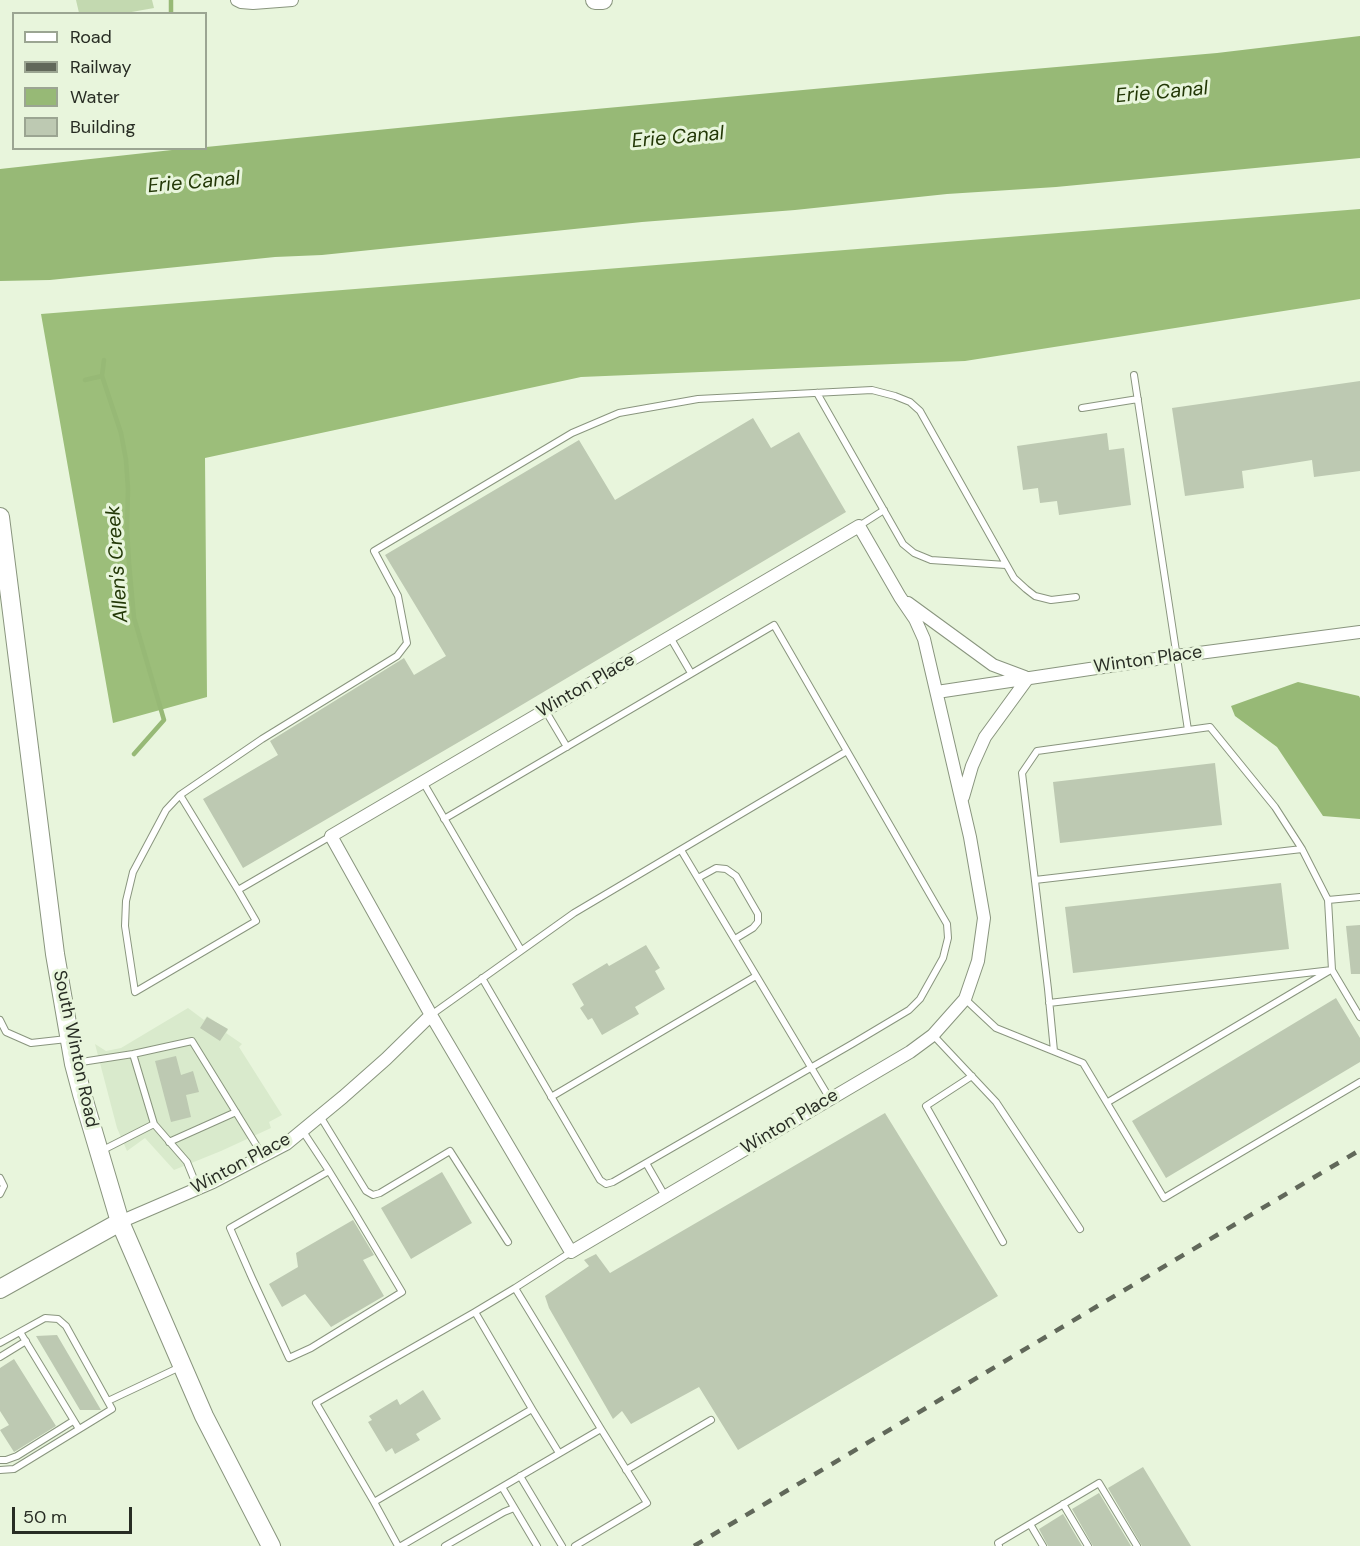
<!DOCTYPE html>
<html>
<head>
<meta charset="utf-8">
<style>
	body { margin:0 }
	#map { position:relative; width:1360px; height:1546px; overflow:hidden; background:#e8f5dc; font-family:"DM Sans",sans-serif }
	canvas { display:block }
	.legend { position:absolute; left:12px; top:12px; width:195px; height:138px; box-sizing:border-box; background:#e8f5dc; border:2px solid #9ba592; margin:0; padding:8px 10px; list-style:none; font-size:18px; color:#282d24 }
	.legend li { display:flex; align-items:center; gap:12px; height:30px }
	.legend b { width:30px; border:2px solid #9ba592 }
	.scale { position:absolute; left:12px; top:1507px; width:120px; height:27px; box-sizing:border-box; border:3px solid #282d24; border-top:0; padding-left:8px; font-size:18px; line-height:21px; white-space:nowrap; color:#282d24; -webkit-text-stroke:4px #e8f5dc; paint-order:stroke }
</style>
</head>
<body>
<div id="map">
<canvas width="1360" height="1546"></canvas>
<ul class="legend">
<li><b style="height:8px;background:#fff"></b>Road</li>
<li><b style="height:8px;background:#61685a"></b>Railway</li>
<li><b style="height:16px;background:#97b976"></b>Water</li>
<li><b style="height:16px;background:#bdc9b2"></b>Building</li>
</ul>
<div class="scale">50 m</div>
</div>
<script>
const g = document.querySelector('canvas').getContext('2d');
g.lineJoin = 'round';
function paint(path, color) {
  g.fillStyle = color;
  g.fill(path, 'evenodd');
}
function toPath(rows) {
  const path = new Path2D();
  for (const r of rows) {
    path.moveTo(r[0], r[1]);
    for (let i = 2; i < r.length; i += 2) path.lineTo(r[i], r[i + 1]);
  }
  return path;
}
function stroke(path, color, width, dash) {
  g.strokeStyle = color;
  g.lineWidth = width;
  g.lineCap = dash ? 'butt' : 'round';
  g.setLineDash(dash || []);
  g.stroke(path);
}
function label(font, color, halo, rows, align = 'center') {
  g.font = font + ' "DM Sans",sans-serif';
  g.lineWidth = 6;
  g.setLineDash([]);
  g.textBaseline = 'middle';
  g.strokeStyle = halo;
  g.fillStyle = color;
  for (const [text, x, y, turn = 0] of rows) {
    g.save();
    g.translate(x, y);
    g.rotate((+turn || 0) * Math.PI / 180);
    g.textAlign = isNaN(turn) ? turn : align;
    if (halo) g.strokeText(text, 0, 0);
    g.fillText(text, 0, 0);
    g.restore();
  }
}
paint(toPath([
	[188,1008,204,1020,207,1016,228,1030,226,1033,242,1044,239,1047,282,1115,269,1122,271,1128,221,1151,174,1170,145,1138,127,1151,117,1128,95,1044,106,1051,121,1048]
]), '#d9eacc');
paint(toPath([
	[76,0,152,0,154,8,126,13,79,13]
]), '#c3d9b0');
paint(toPath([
	[1360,209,1360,299,965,361,581,377,205,458,207,697,113,723,41,314]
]), '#9cbe7a');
paint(toPath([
	[1360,36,1360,158,1056,187,947,194,795,210,642,222,322,255,275,257,50,280,0,281,0,169,172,150,206,148,206,147,509,117,988,73,1217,53],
	[1298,682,1359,696,1360,698,1360,819,1323,816,1277,747,1235,716,1231,706]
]), '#97b976');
stroke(toPath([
	[171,14,171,0],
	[104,360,102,376,121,433,126,460,128,489,127,529,129,563,134,618,164,720,134,754],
	[85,380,102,376]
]), '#97b976', 4.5);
paint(toPath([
	[1360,381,1360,471,1314,477,1312,460,1242,471,1244,488,1185,496,1172,408],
	[753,418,771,448,799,432,846,512,488,725,243,868,203,799,278,755,270,741,404,658,414,675,446,656,385,555,579,440,615,500],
	[1107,433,1109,450,1124,448,1131,505,1059,515,1057,501,1040,503,1038,488,1023,490,1017,446],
	[1215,763,1222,825,1060,843,1053,782],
	[1281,883,1289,949,1073,973,1065,907],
	[1360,925,1360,974,1351,974,1346,926],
	[646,945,660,968,655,971,665,989,635,1007,639,1014,602,1035,592,1018,588,1020,580,1008,584,1005,572,984,607,963,609,966],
	[1336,998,1360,1038,1360,1062,1166,1178,1132,1121],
	[207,1017,228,1029,220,1041,200,1028],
	[176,1056,181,1075,193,1071,199,1092,186,1095,191,1117,171,1122,155,1061],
	[885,1113,998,1296,738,1450,699,1387,631,1424,622,1411,613,1419,549,1308,545,1296,589,1266,584,1260,596,1254,610,1273],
	[442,1172,472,1223,411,1259,381,1208],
	[353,1220,374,1255,363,1260,384,1296,331,1327,305,1294,282,1307,269,1284,298,1267,296,1253],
	[57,1335,101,1410,80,1410,36,1336],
	[14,1359,56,1426,14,1452,0,1430,9,1425,0,1411,0,1368],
	[423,1390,441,1419,416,1434,420,1440,395,1454,392,1448,386,1452,368,1422,372,1420,369,1416,397,1399,400,1405],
	[1143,1467,1191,1546,1142,1546,1108,1488],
	[1099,1493,1131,1546,1093,1546,1072,1509],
	[1063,1514,1082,1546,1048,1546,1039,1529]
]), '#bdc9b2');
const lane = toPath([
	[1134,375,1188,730],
	[817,393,903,544,914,553,931,560,1006,565],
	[1082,408,1138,399],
	[859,526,884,510],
	[670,637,691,673],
	[545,710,567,747],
	[423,782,521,950],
	[180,795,238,890,256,921,135,992,125,926,126,901,133,872,166,810,180,795,262,739,397,656,407,643,398,596,374,551,572,433,619,413,698,399,872,390,895,396,910,402,920,411,1014,578,1026,589,1035,596,1051,600,1076,597],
	[444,819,774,625,947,924,948,938,943,958,920,999,909,1010,852,1044,613,1182,606,1184,600,1180,482,978],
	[681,850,830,1099],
	[698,878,716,868,726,869,736,876,758,914,758,922,753,928,735,939],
	[1035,880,1302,849],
	[238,890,331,836],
	[1328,900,1360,897],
	[965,999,996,1028,1083,1063,1164,1198,1360,1082],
	[1049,1003,1332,970],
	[431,1015,574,913,847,751],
	[0,1020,6,1032,31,1043,67,1039],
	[933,1035,996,1102,1080,1229],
	[1054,1051,1048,989,1022,773,1037,751,1210,727,1275,807,1302,849,1328,900,1332,970,1360,1017],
	[133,1054,154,1124,187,1162,198,1189],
	[75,1063,133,1054,192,1041,263,1156],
	[972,1076,926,1106,1003,1242],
	[551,1097,756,976],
	[1108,1102,1329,971],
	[320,1116,366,1191,373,1195,380,1193,450,1151,508,1242],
	[302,1130,329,1171,353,1210,402,1292,311,1348,289,1358,252,1278,230,1228,329,1171],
	[169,1142,236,1112],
	[101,1151,154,1124],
	[646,1163,665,1196],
	[0,1178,4,1186,0,1194],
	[20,1332,79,1429],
	[0,1343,45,1318,58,1319,66,1326,112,1409,14,1469,0,1470],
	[0,1357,26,1341],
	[108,1401,180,1367],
	[532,1409,559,1453],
	[0,1460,6,1460,17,1456,73,1421],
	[626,1470,711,1420],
	[520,1476,562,1546],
	[502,1487,537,1546],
	[374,1502,316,1403,475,1312],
	[1063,1504,1088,1546],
	[1030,1524,1043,1546],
	[398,1546,374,1502,532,1409,475,1312,515,1288],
	[401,1546,601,1429,515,1288,571,1252],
	[445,1546,504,1512,514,1508],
	[575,1546,647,1503,601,1429],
	[999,1546,998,1543,1099,1483,1137,1546]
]);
const street = toPath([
	[237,0,241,2,253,3,292,0],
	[859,526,900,597,915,619,924,639,970,837,984,918,978,961,965,999,933,1035,910,1052,571,1252,431,1015,331,836,859,526],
	[908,603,993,665,1025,677],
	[937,692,1176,656,1360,632],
	[963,797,972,766,985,737,1028,678],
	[120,1222,213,1182,286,1144,343,1097,386,1059,431,1015]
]);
const secondary = toPath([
	[595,0,603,0],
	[0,517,55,954,74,1064,82,1094,120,1222,204,1416,271,1546],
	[0,1289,120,1222]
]);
stroke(lane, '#89957e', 8);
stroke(street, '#89957e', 14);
stroke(secondary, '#89957e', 20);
stroke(lane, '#fff', 6);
stroke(street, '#fff', 12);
stroke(secondary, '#fff', 18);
stroke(toPath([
	[694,1546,1360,1150]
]), '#61685a', 4.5, [10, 10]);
label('18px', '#282d24', '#e8f5dc', [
	["Winton Place",1148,660,-8],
	["Winton Place",586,686,-30],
	["South Winton Road",75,1049,78],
	["Winton Place",790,1122,-31],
	["Winton Place",241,1164,-28]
]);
label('italic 20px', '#233807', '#e8f5dc', [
	["Erie Canal",1162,93,-5],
	["Erie Canal",678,138,-5],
	["Erie Canal",194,183,-5],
	["Allen's Creek",118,564,-94]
]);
</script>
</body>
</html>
